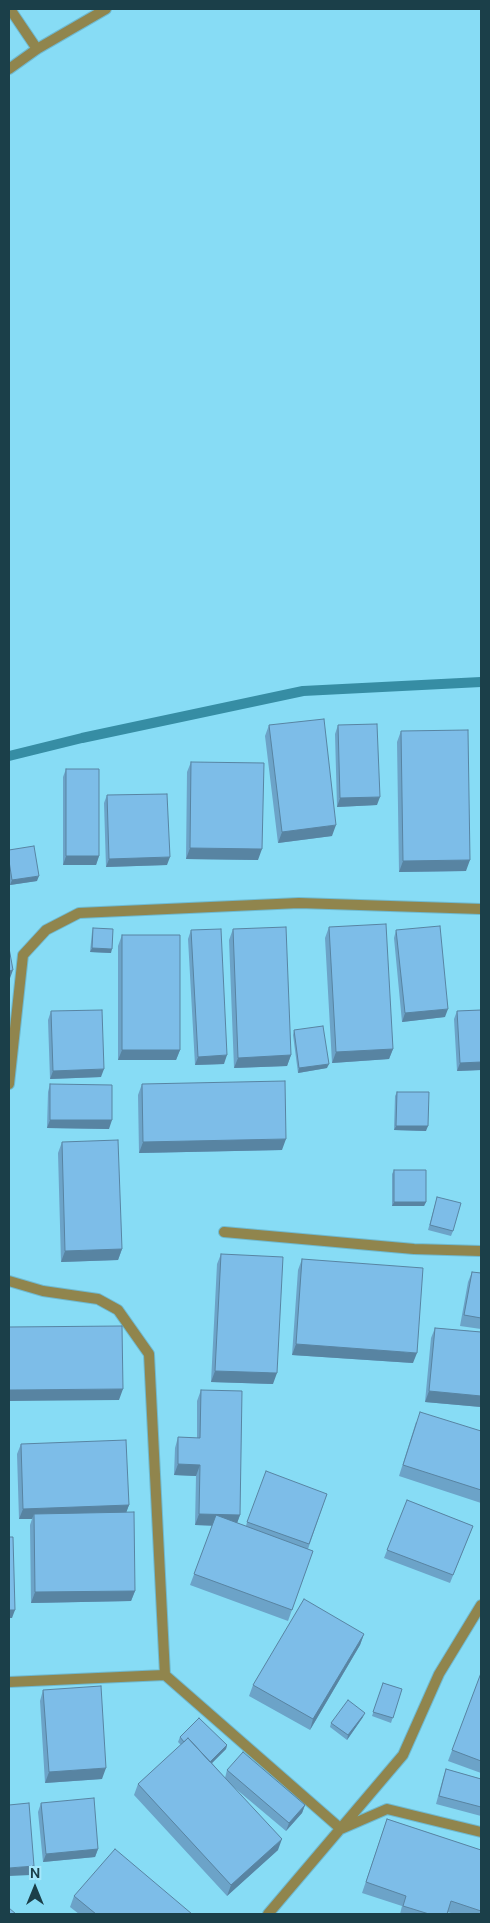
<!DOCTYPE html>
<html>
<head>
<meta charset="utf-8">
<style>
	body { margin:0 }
	#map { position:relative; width:490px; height:1923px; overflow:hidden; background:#87dcf5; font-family:"DM Sans",sans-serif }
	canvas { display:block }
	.frame { position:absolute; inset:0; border:10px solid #1b3f49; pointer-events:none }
	.north { position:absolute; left:10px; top:1863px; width:50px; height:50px; -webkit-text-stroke:4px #a5e7fb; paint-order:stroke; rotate:0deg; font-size:14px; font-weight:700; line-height:20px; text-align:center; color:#1b3f49 }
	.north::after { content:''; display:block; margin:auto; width:18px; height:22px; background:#1b3f49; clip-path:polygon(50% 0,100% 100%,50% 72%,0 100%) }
</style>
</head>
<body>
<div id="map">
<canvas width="490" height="1923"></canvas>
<div class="frame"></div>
<div class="north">N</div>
</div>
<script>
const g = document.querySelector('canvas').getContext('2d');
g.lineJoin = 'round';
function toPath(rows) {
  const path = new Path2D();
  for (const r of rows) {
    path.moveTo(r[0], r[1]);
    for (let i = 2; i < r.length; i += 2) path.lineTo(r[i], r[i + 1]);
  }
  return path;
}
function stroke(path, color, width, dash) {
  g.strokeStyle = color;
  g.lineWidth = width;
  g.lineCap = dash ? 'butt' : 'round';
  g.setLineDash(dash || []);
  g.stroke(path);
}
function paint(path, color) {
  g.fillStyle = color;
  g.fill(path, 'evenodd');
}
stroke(toPath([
	[9,756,82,738,303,691,481,682]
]), '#368da4', 10);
const minor = toPath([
	[10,9,37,49],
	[9,69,37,49,106,9],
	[9,1084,23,955,46,930,79,913,299,903,481,909],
	[224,1232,414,1249,481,1251],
	[9,1281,43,1291,98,1299,118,1310,149,1354,165,1675],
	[9,1682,165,1675,341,1829,387,1809,481,1832],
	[268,1914,403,1755,439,1674,481,1605]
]);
stroke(minor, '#6fb9cf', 12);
stroke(minor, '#90854d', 10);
paint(toPath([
	[269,725,332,836,278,843,265,736],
	[338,725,377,805,337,807,335,734],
	[401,731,466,871,399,872,397,742],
	[191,762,258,860,186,859,187,772],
	[66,769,99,856,96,865,63,865,63,777],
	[107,795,167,865,106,867,104,803],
	[9,850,37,881,10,885,9,875],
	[329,927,393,1049,389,1059,332,1063,325,938],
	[93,928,111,953,90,952,92,932],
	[233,929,291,1055,287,1066,234,1068,229,940],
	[191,930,224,1064,195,1065,188,939],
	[396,930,445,1017,402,1022,394,938],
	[122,935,180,1050,176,1060,118,1060,118,946],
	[481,1010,481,1070,457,1071,454,1019,457,1011],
	[51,1011,101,1077,50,1079,48,1020],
	[294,1030,327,1068,298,1073,293,1035],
	[50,1084,109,1129,47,1128,48,1092],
	[142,1084,282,1150,139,1153,138,1095],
	[397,1092,426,1131,394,1130,395,1096],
	[62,1142,122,1249,118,1260,61,1262,58,1153],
	[394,1170,426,1202,424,1206,392,1206,392,1174],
	[437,1197,453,1231,451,1236,428,1230],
	[221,1254,273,1384,211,1382,217,1264],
	[302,1259,413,1363,292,1355,298,1270],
	[472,1272,481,1273,481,1329,460,1326,468,1282],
	[435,1328,481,1332,481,1407,425,1402,431,1338],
	[201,1390,240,1515,237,1523,246,1526,247,1522,327,1494,308,1549,313,1551,288,1621,190,1585,212,1526,195,1525,196,1476,174,1475,175,1448,178,1437,197,1438,197,1401],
	[416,1422,481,1431,481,1503,399,1476],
	[21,1444,129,1505,126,1512,135,1591,131,1601,31,1603,30,1525,32,1519,19,1519,17,1454],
	[407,1500,473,1526,450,1583,384,1558],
	[364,1634,360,1645,310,1730,249,1696,253,1685],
	[481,1673,481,1773,448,1761],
	[383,1683,402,1689,391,1723,372,1716],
	[43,1690,102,1779,45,1783,40,1701],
	[363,1717,347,1740,330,1727,331,1723],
	[180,1737,227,1745,226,1749,212,1763,225,1778,227,1770,305,1805,302,1813,286,1831,230,1784,278,1850,227,1896,134,1795,138,1784,181,1745,178,1742],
	[446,1769,481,1779,481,1816,436,1804,443,1778],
	[41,1803,98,1849,95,1857,43,1862,38,1812],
	[387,1819,481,1850,481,1914,455,1914,447,1912,447,1914,400,1914,402,1906,362,1893],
	[74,1896,192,1914,79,1914,70,1907]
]), '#6ca3c8');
paint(toPath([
	[380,797,377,805,337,807,340,798],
	[336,825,332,836,278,843,282,832],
	[190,848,262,849,258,860,186,859],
	[66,856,99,856,96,865,63,865],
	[170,857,167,865,106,867,109,859],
	[470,860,466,871,399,872,403,861],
	[39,876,37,881,10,885,12,880],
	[92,948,112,949,111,953,90,952],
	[13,970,9,981,9,971],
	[448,1009,445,1017,402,1022,405,1013],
	[393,1049,389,1059,332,1063,336,1052],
	[122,1050,180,1050,176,1060,118,1060],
	[227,1055,224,1064,195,1065,198,1057],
	[291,1055,287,1066,234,1068,238,1058],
	[481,1062,481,1070,457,1071,460,1063],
	[329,1064,327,1068,298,1073,299,1068],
	[104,1069,101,1077,50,1079,53,1071],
	[50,1120,112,1120,109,1129,47,1128],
	[396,1126,428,1126,426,1131,394,1130],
	[286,1139,282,1150,139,1153,143,1142],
	[394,1202,426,1202,424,1206,392,1206],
	[122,1249,118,1260,61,1262,65,1251],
	[296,1344,417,1353,413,1363,292,1355],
	[215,1371,277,1373,273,1384,211,1382],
	[123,1389,119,1400,9,1401,9,1390],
	[429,1391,481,1396,481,1407,425,1402],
	[178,1464,200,1465,196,1476,174,1475],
	[129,1505,125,1516,34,1514,32,1519,19,1519,23,1509],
	[199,1514,240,1515,236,1526,195,1525],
	[135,1591,131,1601,31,1603,35,1592],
	[9,1610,15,1610,12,1618,9,1618],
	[364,1634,360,1645,310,1730,313,1719],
	[365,1713,363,1717,347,1740,348,1735],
	[227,1745,226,1749,206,1769,208,1764],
	[106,1768,102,1779,45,1783,49,1772],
	[305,1805,302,1813,286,1831,289,1823],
	[282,1839,278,1850,227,1896,231,1885],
	[98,1849,95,1857,43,1862,46,1854],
	[34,1866,31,1875,9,1876,9,1868]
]), '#5884a2');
const building = toPath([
	[324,719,336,825,282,832,269,725,324,719],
	[377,724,380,797,340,798,338,725,377,724],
	[468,730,470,860,403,861,401,731,468,730],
	[191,762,264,763,262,849,190,848,191,762],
	[66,769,99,769,99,856,66,856,66,769],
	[167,794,170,857,109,859,107,795,167,794],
	[34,846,39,876,12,880,9,861,9,850,34,846],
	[386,924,393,1049,336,1052,329,927,386,924],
	[440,926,448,1009,405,1013,396,930,440,926],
	[286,927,291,1055,238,1058,233,929,286,927],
	[93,928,113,929,112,949,92,948,93,928],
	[221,929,227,1055,198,1057,191,930,221,929],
	[122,935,180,935,180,1050,122,1050,122,935],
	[9,948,13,970,9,971,9,948],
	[102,1010,104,1069,53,1071,51,1011,102,1010],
	[481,1010,481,1062,460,1063,457,1011,481,1010],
	[323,1026,329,1064,299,1068,294,1030,323,1026],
	[285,1081,286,1139,143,1142,142,1084,285,1081],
	[50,1084,112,1085,112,1120,50,1120,50,1084],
	[397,1092,429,1092,428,1126,396,1126,397,1092],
	[118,1140,122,1249,65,1251,62,1142,118,1140],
	[394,1170,426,1170,426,1202,394,1202,394,1170],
	[437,1197,461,1203,453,1231,430,1225,437,1197],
	[221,1254,283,1257,277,1373,215,1371,221,1254],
	[302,1259,423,1268,417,1353,296,1344,302,1259],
	[472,1272,481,1273,481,1318,464,1315,472,1272],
	[122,1326,123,1389,9,1390,9,1327,122,1326],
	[435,1328,481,1332,481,1396,429,1391,435,1328],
	[201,1390,242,1391,240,1515,199,1514,200,1465,178,1464,178,1437,200,1438,201,1390],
	[420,1412,481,1431,481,1490,403,1465,420,1412],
	[126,1440,129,1505,23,1509,21,1444,126,1440],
	[266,1471,327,1494,309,1544,247,1522,266,1471],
	[407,1500,473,1526,453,1575,387,1550,407,1500],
	[134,1512,135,1591,35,1592,34,1514,134,1512],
	[216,1515,313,1551,292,1610,194,1574,216,1515],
	[9,1537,13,1537,15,1610,9,1610,9,1537],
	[304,1599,364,1634,313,1719,253,1685,304,1599],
	[481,1673,481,1761,452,1750,481,1673],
	[383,1683,402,1689,393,1718,373,1712,383,1683],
	[101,1686,106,1768,49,1772,43,1690,101,1686],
	[348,1700,365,1713,348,1735,331,1723,348,1700],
	[199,1718,227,1745,210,1762,188,1738,184,1742,180,1737,199,1718],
	[188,1738,282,1839,231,1885,138,1784,188,1738],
	[243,1752,305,1805,289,1823,227,1770,243,1752],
	[446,1769,481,1779,481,1807,439,1796,446,1769],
	[94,1798,98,1849,46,1854,41,1803,94,1798],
	[29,1803,34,1866,9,1868,9,1805,29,1803],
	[387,1819,481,1850,481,1911,451,1901,447,1914,429,1914,403,1906,406,1896,366,1882,387,1819],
	[115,1849,192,1914,96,1914,74,1896,115,1849],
	[9,1908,16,1914,9,1914,9,1908]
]);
paint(building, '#7dbde8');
stroke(building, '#5884a2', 1);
</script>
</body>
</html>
